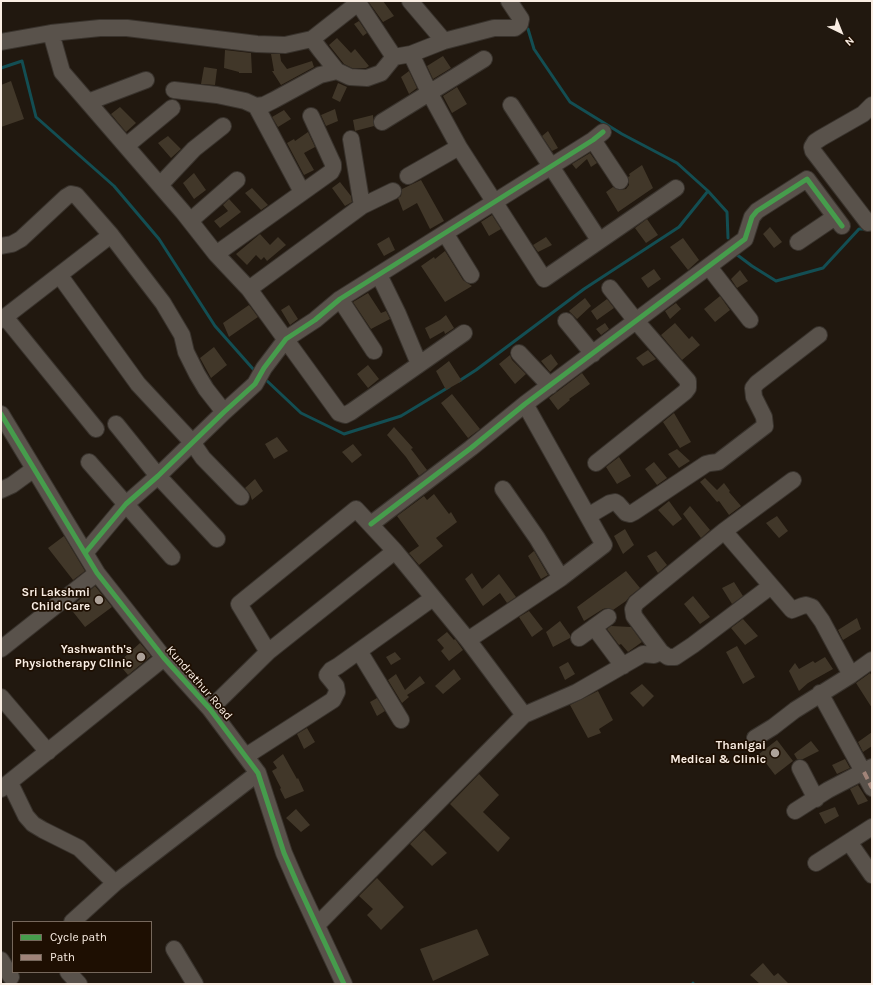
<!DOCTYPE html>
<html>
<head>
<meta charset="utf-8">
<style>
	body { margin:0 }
	#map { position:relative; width:873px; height:985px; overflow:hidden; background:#21180f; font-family:Karla,sans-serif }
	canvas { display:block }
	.frame { position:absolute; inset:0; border:2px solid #f9ede3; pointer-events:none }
	.legend { position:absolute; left:12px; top:921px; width:140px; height:52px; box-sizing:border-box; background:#1e0f02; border:1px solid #76685c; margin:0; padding:5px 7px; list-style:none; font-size:12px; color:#f9ede3 }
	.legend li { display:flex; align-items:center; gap:8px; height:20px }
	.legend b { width:20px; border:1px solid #76685c }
	.north { position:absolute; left:821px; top:12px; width:40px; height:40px; -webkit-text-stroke:3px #1e0f02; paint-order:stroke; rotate:137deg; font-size:11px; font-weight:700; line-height:16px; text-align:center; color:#f9ede3 }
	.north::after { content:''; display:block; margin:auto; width:14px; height:18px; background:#f9ede3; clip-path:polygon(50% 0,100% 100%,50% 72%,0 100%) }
</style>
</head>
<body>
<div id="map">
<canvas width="873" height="985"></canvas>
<div class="frame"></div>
<ul class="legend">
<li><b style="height:5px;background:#469c4c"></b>Cycle path</li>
<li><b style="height:5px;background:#a18479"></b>Path</li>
</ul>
<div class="north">N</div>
</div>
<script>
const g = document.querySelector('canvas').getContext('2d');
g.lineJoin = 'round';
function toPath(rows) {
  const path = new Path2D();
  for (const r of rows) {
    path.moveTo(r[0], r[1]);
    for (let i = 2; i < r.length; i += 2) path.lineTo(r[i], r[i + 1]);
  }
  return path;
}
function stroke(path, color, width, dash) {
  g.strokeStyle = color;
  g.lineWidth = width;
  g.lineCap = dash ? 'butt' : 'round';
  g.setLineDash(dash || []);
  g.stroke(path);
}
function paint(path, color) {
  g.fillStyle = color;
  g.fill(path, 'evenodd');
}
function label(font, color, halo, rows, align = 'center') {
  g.font = font + ' Karla,sans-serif';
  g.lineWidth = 3.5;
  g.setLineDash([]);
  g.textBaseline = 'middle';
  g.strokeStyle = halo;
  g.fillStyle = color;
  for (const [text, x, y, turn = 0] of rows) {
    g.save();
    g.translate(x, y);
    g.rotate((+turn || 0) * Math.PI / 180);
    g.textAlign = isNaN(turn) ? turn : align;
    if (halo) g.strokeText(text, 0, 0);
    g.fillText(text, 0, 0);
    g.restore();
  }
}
stroke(toPath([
	[528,29,534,49,570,102,622,134,677,163,708,191],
	[1,68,22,61,36,117,114,186,159,239,215,326,254,370],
	[736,254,752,266,776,281,823,268,859,229,866,229],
	[265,379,301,413,344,434,401,416,449,387],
	[459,381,476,370,584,289,679,227,708,191,727,212,728,238],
	[693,983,693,984]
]), '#134e53', 3);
paint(toPath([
	[368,1,383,1,394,16,383,22],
	[359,21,367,33,363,36,354,24],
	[337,38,351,53,355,49,369,66,366,68,352,68,344,64,329,45],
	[225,50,251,53,252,73,239,73,239,72,224,68],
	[271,54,280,54,281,61,287,69,312,61,314,67,281,85,272,71,274,71],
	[443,56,451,68,433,79,427,66],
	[204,67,217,69,215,85,201,84],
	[409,71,417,88,409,94,401,77],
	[11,81,24,119,1,127,1,85],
	[338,83,347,87,340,102,332,98],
	[457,87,467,104,452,113,443,96],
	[120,107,136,123,126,132,111,114],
	[335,109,338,121,326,126,321,115],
	[284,110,291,119,278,127,272,117],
	[373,115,374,126,355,131,353,120],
	[548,131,558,148,552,151,542,136],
	[308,132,315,147,304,153,314,170,304,175,287,143,294,139,295,141],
	[168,136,181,149,171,158,158,143],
	[590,153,597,163,591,167,587,159,576,169,572,164],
	[642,165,653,188,618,212,606,192,613,187,620,190,626,189,629,185,628,177,630,176,629,174],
	[194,173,206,190,194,199,183,183],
	[421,180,444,221,430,229,417,203,403,211,398,198,401,196,402,189],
	[340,182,351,196,352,202,345,206,332,188],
	[252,188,268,205,261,210,245,193],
	[229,199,241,212,220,228,214,221,228,211,223,205],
	[492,215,501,229,489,236,481,222],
	[647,219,658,235,646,243,635,228],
	[770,227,782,242,774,248,763,234],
	[260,234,270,245,278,237,286,245,267,261,264,257,261,260,256,255,247,265,236,254],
	[389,237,395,250,384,256,377,244],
	[546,237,552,245,538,252,533,245],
	[683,238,699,260,688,270,670,247],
	[445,251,463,280,472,286,445,302,421,266,434,257,435,259],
	[654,269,661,279,648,288,641,278],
	[740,270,748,281,737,288,731,279],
	[368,293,381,313,386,311,390,319,371,329,353,302],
	[720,296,730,310,715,322,704,309],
	[585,298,591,306,577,319,569,311],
	[607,299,614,308,597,320,591,311],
	[676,303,681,309,670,319,665,311],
	[249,305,258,317,229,337,223,323],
	[289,305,298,319,290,325,281,310],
	[446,315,454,328,445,334,444,331,430,339,425,328,440,320],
	[605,323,609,329,601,335,596,329],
	[675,323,689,339,692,336,700,345,682,360,661,335],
	[214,347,227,365,211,378,200,358],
	[648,350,656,359,643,366,636,358],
	[551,354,558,364,550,372,541,361],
	[510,355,512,360,526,374,515,384,499,364],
	[449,361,462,381,446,390,436,371],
	[368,365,379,379,368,388,357,374],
	[582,373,590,384,569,399,570,400,558,410,549,398],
	[452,394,480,429,468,438,441,403],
	[674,413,691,442,680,448,663,422],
	[394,427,413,448,411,449,427,470,419,476,406,457,387,435],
	[277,437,288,451,274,459,265,444],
	[353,444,362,455,352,463,342,452],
	[677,449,690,461,679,468,668,454],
	[619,457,631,476,617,484,606,467],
	[654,462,667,478,657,485,645,469],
	[705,478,717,490,724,483,730,491,729,492,741,506,729,515,719,501,717,502,700,482],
	[255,479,263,491,252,500,250,494,245,488],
	[434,494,449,514,451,512,457,522,436,538,443,546,419,565,409,553,419,546,397,516,424,496,427,500],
	[669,501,682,519,673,526,658,510],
	[690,506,710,530,701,538,683,514],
	[777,516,788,531,779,538,766,523],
	[625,529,634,545,623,554,614,536],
	[64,536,85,571,73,580,48,548],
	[534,551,548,575,541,579,528,556],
	[656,551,667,565,658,573,647,556],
	[626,571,640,588,630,596,626,601,613,610,607,608,603,609,584,621,577,607],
	[472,573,482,589,499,574,516,597,507,603,500,593,483,606,465,579],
	[734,582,743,596,732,604,722,588],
	[95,586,112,607,85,627,70,608],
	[693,596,710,617,700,624,684,604],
	[529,611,543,629,532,637,519,617],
	[857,618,861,629,843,640,838,630],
	[743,619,758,636,745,645,731,628],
	[560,621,570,635,570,638,553,647,546,632],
	[611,626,631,627,642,642,628,652,621,644,619,645,607,629],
	[447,632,454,640,455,639,463,650,449,661,441,651,444,648,437,640],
	[140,643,151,656,128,675,118,663],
	[737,646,755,677,743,684,726,652],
	[395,652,401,659,391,665,386,657],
	[825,657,833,669,808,683,799,691,789,671,795,663,799,669,813,661,815,663],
	[568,662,575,674,565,680,559,667],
	[454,669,461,679,443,694,435,686],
	[870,673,872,676,872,708,856,683],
	[396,674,405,690,420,676,425,683,407,695,409,697,402,703,388,680],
	[642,684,654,696,643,707,630,693],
	[598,691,613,720,599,729,601,733,588,738,570,705],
	[377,698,385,711,377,716,370,702],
	[307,728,315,742,304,749,297,734],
	[872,732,872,746,863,752,858,742],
	[777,740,793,761,775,775,759,754],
	[811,741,819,751,803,759,797,759,794,754],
	[283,754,297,779,298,778,304,791,285,799,280,789,281,788,272,771,277,768,273,762],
	[845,759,850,768,837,774,832,765],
	[479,774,499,795,483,812,510,838,498,852,450,804],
	[858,785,868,801,858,805,850,789],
	[835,807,839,816,825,824,819,813],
	[296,809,310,825,301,832,286,818],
	[424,830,447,853,432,866,410,844],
	[377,878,404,907,381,930,367,915,373,909,359,896],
	[477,929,489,955,433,981,420,949],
	[763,963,774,976,778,973,789,984,760,984,750,975]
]), '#413729');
const minor = toPath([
	[357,1,394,57],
	[410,1,444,41],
	[51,33,62,72,183,212,216,254,249,289,339,413,345,415,351,412,464,333],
	[312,39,321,51,337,71],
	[1,42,51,33,100,28,127,28,257,44,285,45,312,39,358,3],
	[411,54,429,92,459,147,544,279,676,188],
	[174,90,217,95,245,101,256,106,264,105,274,100,320,75,337,71,350,77,367,78,381,73,394,57,411,54,444,41,494,28,515,28,520,24,521,19,509,1],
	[88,102,146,80],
	[511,105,599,240],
	[256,106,302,192],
	[382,122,484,59],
	[351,139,362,206],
	[593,140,620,181],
	[126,146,172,108],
	[408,176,459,147],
	[160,185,194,149,223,126],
	[190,221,237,180],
	[868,223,813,151,812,147,815,142,821,138,863,114,872,105],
	[445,233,471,275],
	[798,242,835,217],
	[1,246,12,244,21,239,66,197,71,194,76,195,111,235,163,303,182,335,186,352,197,374,206,389,224,412],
	[216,254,331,172,333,168,333,164,311,116],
	[709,267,750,320],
	[379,275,398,314,419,364],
	[60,276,138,384,192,442,203,458,241,497],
	[249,289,362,206,393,191],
	[340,299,374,351],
	[5,317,96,429],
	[1,320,111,235],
	[566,321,593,354],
	[519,353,550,386],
	[1,414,97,573,164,658,210,709,258,773,284,853,297,883,344,984],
	[116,424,158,476,217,539],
	[89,462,172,557],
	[596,463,685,392,688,388,688,381,636,321,610,288],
	[503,489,537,538,561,578],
	[1,490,12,485,34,469],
	[588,516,610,503,615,502,618,504,626,513,630,514,634,512,706,464,710,463,718,462,765,426,764,417,754,397,753,388,757,383,819,335],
	[371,524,471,448,525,404,745,239,752,217,757,211,807,179,842,226],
	[724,531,792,610,802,606,806,605,812,607,822,621,851,675],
	[85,553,126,504,158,476,224,412,255,384,264,368,286,339,315,320,340,299,593,140,603,132],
	[594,627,623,666],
	[579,638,608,617],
	[468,640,561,578,604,545,525,404],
	[1,649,97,573],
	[359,651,401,720],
	[268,652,239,604,356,509,395,551,468,640,524,715],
	[661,652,634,616,633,609,636,603,724,531,793,480],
	[820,693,872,788],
	[1,697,48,752],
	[210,709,268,652,395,551],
	[755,738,773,727,795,710,851,675,872,660],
	[246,756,333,700,337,692,336,686,327,675,331,670,338,666,433,598],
	[800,768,816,799],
	[10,783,26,816,33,824,43,830,79,848,115,883],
	[1,789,164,658],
	[795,811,828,790,872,767],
	[849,842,872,875],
	[816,863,872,827],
	[72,922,115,883,258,773],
	[317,925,524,715,577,692,643,654,654,655,661,652,668,657,675,657,693,645,771,586],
	[174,949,195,984],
	[1,960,11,977],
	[68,972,79,984]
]);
stroke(minor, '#39332d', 18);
stroke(minor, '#59524b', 16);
stroke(toPath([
	[864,772,872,788]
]), '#a18479', 4, [8, 4]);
stroke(toPath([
	[1,414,97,573,164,658,210,709,258,773,284,853,297,883,344,984],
	[371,524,471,448,525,404,745,239,752,217,757,211,807,179,842,226],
	[85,553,126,504,158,476,224,412,255,384,264,368,286,339,315,320,340,299,593,140,603,132]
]), '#469c4c', 5);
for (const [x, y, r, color] of [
	[99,600,5,"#ada299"],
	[141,657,5,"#ada299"],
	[775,753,5,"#ada299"]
]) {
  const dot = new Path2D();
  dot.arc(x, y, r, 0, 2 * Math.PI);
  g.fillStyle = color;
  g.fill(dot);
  stroke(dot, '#1e0f02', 1.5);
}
label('bold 12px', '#f9ede3', '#1e0f02', [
	["Sri Lakshmi",90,593],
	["Child Care",90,607],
	["Yashwanth's",132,650],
	["Physiotherapy Clinic",132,664],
	["Thanigai",766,746],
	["Medical & Clinic",766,760]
], 'right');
label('12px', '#f9ede3', '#1e0f02', [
	["Kundrathur Road",199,683,49]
]);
</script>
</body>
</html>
